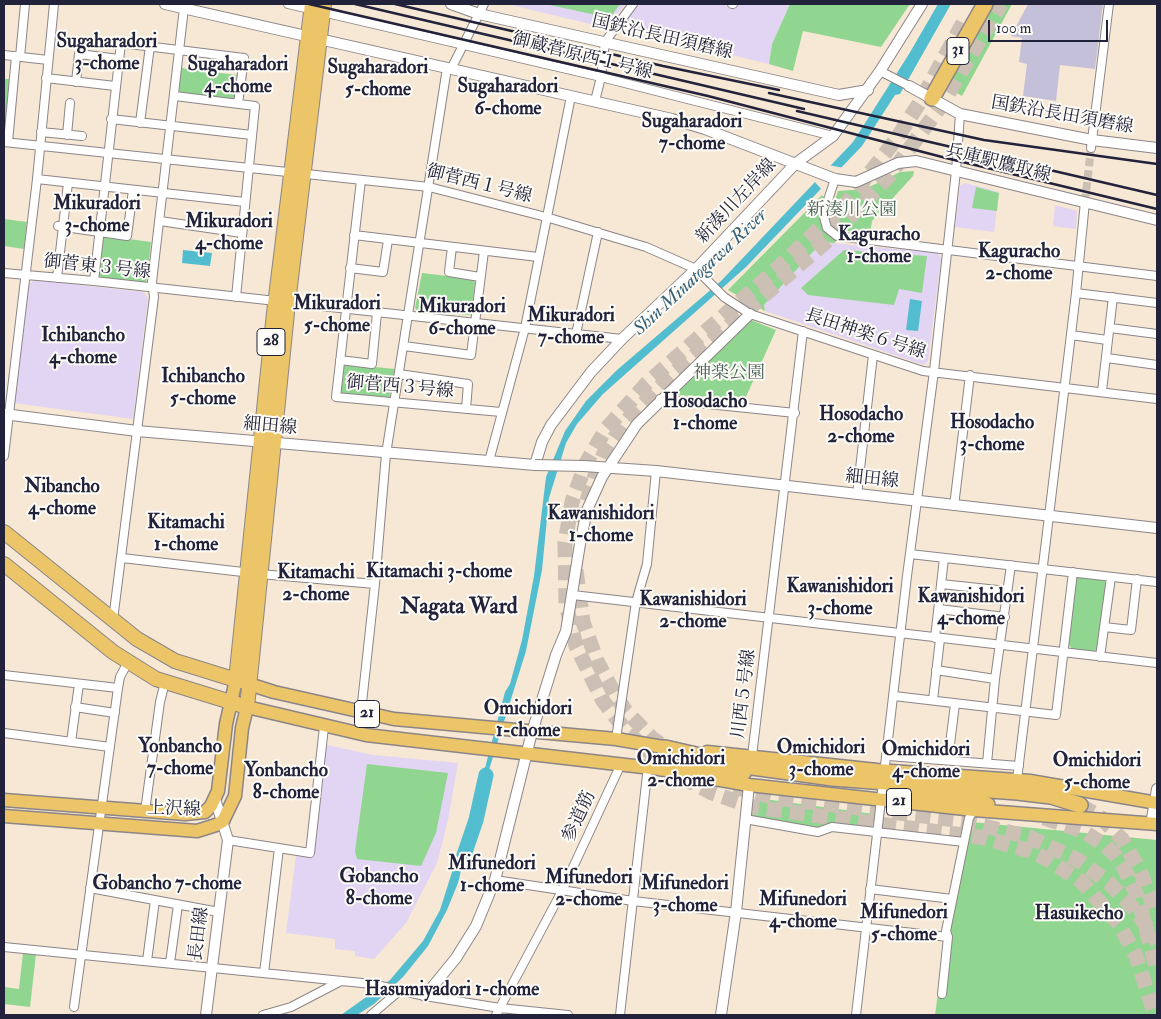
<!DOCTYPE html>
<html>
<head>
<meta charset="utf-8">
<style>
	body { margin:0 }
	#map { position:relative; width:1161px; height:1019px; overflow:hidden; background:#f6e8d4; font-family:"IM FELL Double Pica",serif }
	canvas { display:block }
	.frame { position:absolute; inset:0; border:5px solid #22223b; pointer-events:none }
	.scale { position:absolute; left:988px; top:20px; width:120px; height:22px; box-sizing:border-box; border:2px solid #22223b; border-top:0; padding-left:6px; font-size:15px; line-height:18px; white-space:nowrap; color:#22223b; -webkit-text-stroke:4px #fdfcf7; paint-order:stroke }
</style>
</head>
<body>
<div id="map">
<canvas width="1161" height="1019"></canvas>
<div class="frame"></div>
<div class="scale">100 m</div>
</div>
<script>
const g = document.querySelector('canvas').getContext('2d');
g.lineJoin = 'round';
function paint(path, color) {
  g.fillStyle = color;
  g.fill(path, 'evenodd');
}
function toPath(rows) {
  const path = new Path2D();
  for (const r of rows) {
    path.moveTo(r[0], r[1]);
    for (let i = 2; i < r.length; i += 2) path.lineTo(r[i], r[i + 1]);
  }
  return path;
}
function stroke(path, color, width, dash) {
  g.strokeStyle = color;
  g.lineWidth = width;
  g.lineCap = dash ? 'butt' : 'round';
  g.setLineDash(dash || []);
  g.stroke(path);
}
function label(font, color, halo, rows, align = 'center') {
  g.font = font + ' "IM FELL Double Pica","Noto Serif JP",serif';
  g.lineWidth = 4;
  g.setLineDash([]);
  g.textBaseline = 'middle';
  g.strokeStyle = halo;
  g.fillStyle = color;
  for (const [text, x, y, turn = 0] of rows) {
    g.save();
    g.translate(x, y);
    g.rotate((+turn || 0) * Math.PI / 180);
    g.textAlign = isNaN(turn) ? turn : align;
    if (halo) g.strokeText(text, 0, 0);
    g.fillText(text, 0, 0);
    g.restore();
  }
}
paint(toPath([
	[507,4,625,4,607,28],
	[639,4,723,4,735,9,738,4,790,4,772,44,769,64,621,28],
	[965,183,999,192,994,232,955,227,960,186],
	[1055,205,1077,211,1076,229,1053,226],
	[822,242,938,253,941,259,928,361,924,365,765,311,764,305],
	[34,280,143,292,148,298,133,419,14,403,28,285],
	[323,744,373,755,458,763,448,820,437,863,406,923,374,959,355,956,355,951,335,949,335,939,286,933,296,856,311,858]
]), '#e2d4f3');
paint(toPath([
	[1028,4,1103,4,1095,69,1060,65,1056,101,1023,96,1027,64,1019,62,1022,38,1011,36]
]), '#c5c0da');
paint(toPath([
	[545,4,620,4,610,18],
	[790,4,910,4,881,47,803,31,793,71,769,64,772,44],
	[988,4,1012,4,962,96,945,86],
	[181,68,237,75,235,96,232,100,181,94,179,91],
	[4,79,11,79,5,139,4,139],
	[914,171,913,176,872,221,870,234,841,230,835,226,831,212,838,191,865,189,900,172],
	[976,187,999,193,997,211,972,208],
	[822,195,824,197,820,207,820,220,825,231,836,240,835,243,822,242,764,305,765,311,728,290],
	[4,219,27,222,24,249,4,246],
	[106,236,151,242,147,280,144,284,102,279,98,275,101,240],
	[844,250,927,256,922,293,899,289,894,305,808,295,801,288],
	[422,273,472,279,475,282,471,315,418,312,415,308],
	[751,320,776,330,745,399,678,395,678,390],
	[346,364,395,369,389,399,344,395,339,390,342,367],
	[1080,576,1103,579,1106,583,1098,649,1093,652,1073,650,1068,644,1075,579],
	[367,764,448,773,436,833,421,866,357,859,355,851],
	[757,798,874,814,875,819,871,826,867,827,832,823,814,828,754,819,750,814,751,803],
	[972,822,1157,840,1157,1015,935,1015,945,941],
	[23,953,36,954,30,1007,4,1004,4,987,19,989]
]), '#91d690');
paint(toPath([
	[938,4,951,4,900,94,895,95,862,146,746,267,603,394,577,424,566,443,549,498,542,570,526,651,474,818,458,883,447,910,428,946,403,977,374,1004,357,1015,341,1015,390,980,423,941,440,910,485,768,505,692,510,684,522,640,534,576,546,477,565,431,586,401,617,370,721,281,853,142,909,54],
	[183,250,212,253,210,266,182,263],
	[910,299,922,301,918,331,906,330]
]), '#53bdd0');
paint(toPath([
	[828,165,844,168,823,191,813,180]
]), '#f6e8d4');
stroke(toPath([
	[462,861,476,820,486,775]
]), '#53bdd0', 15);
stroke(toPath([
	[1085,202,1091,148]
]), '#ccc0b5', 8, [8, 4]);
stroke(toPath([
	[963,23,920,102,897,138,847,202,779,267,647,383,606,429,586,463,572,502,565,543,566,604,576,646,603,701,627,732,658,760,691,782,712,793,753,807,985,838,1030,851,1049,860,1082,882,1119,924,1136,956,1155,1015],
	[580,523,597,469,605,451,627,420,673,374,827,241,889,176,941,106,1001,4],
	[576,570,583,622,597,661,614,693,625,710,652,738,699,772],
	[734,787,777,798,964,821,1029,837,1078,860,1109,883,1136,911,1157,942],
	[1080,805,1100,817,1122,839,1140,871,1157,915],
	[1044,818,1083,831,1106,846,1115,855,1123,866,1137,895,1157,970]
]), '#ccc0b5', 15, [15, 8]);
const minor = toPath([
	[288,4,601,77,833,136],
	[732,4,733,4],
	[4,55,48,60],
	[20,57,25,4],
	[451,69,484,4],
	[880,71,909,86],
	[46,78,115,86],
	[76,82,79,54,119,59],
	[175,96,255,106,236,297],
	[595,101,601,77,605,42,633,4],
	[111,119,252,135],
	[140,123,150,46],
	[41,132,82,136],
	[67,135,70,103],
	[4,142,429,187,546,217,646,247,696,269,724,297,750,314,923,371,1157,399],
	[8,142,16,56],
	[1091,148,1109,4],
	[37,179,245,202],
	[835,179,825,209,824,217,827,228,837,236,1157,276],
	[361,180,336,397,501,412],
	[160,221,242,233],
	[58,226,127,236,133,190],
	[354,235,538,257],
	[452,247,449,272,480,277],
	[350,268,383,272,388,240],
	[4,273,94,281,622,339],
	[57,278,68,183],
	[94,281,121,43,244,58,238,104],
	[1076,293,1157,303],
	[1110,328,1157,334],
	[576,334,598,232],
	[1071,335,1107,340],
	[404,346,471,355,484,251],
	[1107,358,1157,365],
	[340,360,372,364,377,313],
	[399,374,468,384,466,409],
	[1102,391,1113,297],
	[660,399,795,413],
	[4,456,37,179,54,4],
	[489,461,525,328,571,96],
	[857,495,873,355],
	[954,506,970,375],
	[910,554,1157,582],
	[122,558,260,574,375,584],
	[941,584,1007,591],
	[573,595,1157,663],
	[939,609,1005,617],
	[113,620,154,297,152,282,184,8],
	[1104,627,1131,630,1137,579],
	[935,638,944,558],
	[1100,657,1111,577],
	[936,670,995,679],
	[4,675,118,688],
	[894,696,1056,715,1073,572],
	[933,700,940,639],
	[75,707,115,713],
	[361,712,375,584,386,454,447,68],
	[4,733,110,747],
	[616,739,636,602,647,564,656,471],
	[71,742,79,684],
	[752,756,803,331],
	[888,756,1019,766],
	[948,760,955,704],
	[987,763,995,679,1011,565],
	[1017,780,1076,293,1085,202],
	[145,811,160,702,165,682],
	[745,819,818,832,832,827,964,842],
	[228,840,310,853,324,727],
	[495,880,633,901,948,937],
	[90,888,219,912],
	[870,889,952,899],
	[4,947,372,984,425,996,500,1008,568,1015],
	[147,961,155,900],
	[170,963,178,905],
	[264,973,279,848],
	[942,994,948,937,946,931,969,818,974,810],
	[74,1007,118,688,120,677,128,662],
	[263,1015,291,1007,341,981],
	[371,1015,398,992],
	[496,1015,562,891,621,764],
	[620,1015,648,766],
	[856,1015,907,576,934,371,956,171,960,114]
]);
const tertiary = toPath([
	[165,4,672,119,705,129,835,179,856,182,898,163,916,161,1157,220],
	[451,4,479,14,839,95,868,90],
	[909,86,960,114,1092,140,1157,148],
	[4,414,137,431,535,465,542,442,551,425,591,372,622,339,696,269,796,163,833,136,880,71,922,4],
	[584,466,656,471,1157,528],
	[1151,824,1157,789],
	[425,996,456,958,476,926,495,880,532,732,556,655,566,631,580,544,587,510,602,477,637,424,750,314],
	[206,1015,228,840,215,799],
	[721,1015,736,912,749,785]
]);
const primary = toPath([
	[707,752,877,770,1030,781,1157,803],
	[698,776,749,785,974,810,1157,824],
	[4,800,185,814,205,812,211,806,218,791,226,724,236,680,274,692,394,719,616,739,675,749],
	[4,816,197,831,216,825,223,821,235,796,242,728,247,707,366,735,669,770]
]);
const trunk = toPath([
	[4,532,137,639,175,661,236,680,274,313,312,4],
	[4,564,113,652,156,679,247,707,288,303,324,4]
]);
const motorway = toPath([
	[932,98,985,4],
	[665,748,745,766,833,778,1017,792,1051,796,1080,805],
	[661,768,743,773],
	[902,792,987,805]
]);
stroke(minor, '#8c8588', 10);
stroke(tertiary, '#8c8588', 12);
stroke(primary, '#8c8588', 15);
stroke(trunk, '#8c8588', 16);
stroke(motorway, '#8c8588', 18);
stroke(minor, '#fff', 8);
stroke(tertiary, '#fff', 10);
stroke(primary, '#ecc569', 12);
stroke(trunk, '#ecc569', 14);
stroke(motorway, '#ecc569', 15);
stroke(toPath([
	[309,4,708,96,946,158,1157,209],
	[355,4,804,109],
	[395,4,663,66,779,90],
	[769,93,984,140,1157,164],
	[797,111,1157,195]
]), '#22223b', 2.5);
const tertiaryBridge = toPath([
	[535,465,584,466]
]);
stroke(tertiaryBridge, '#8c8588', 12, []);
stroke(tertiaryBridge, '#fff', 10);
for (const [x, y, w] of [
	[958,51,22],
	[271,342,28],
	[367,714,25],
	[899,802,25]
]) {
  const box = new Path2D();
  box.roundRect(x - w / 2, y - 13.5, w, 27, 4);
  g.fillStyle = '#fdfcf7';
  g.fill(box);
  stroke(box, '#22223b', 1);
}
label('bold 16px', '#22223b', null, [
	["31",958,51],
	["28",271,342],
	["21",367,714],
	["21",899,802]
]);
label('18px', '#22223b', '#fdfcf7', [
	["国鉄沿長田須磨線",662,38,13],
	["御蔵菅原西１号線",582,57,14],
	["国鉄沿長田須磨線",1062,116,10],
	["兵庫駅鷹取線",998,164,14],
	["御菅西１号線",479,185,14],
	["新湊川左岸線",737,202,-47],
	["御菅東３号線",97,268,6],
	["長田神楽６号線",865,335,18],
	["御菅西３号線",400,388,5],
	["細田線",270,427,5],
	["細田線",872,480,6],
	["川西５号線",745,694,-83],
	["上沢線",174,810,2],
	["参道筋",580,817,-65],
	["長田線",200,934,-83]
]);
label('18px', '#496159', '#fdfcf7', [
	["新湊川公園",852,211],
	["神楽公園",729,374]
]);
label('bold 19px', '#22223b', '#fdfcf7', [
	["Sugaharadori",107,43],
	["3-chome",107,65],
	["Sugaharadori",238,66],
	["4-chome",238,88],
	["Sugaharadori",378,69],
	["5-chome",378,91],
	["Sugaharadori",508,88],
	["6-chome",508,110],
	["Sugaharadori",692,123],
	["7-chome",692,145],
	["Mikuradori",97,205],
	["3-chome",97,227],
	["Mikuradori",229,223],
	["4-chome",229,245],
	["Kaguracho",879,236],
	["1-chome",879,258],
	["Kaguracho",1019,253],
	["2-chome",1019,275],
	["Mikuradori",337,305],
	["5-chome",337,327],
	["Mikuradori",462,308],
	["6-chome",462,330],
	["Mikuradori",571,317],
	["7-chome",571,339],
	["Ichibancho",83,337],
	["4-chome",83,359],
	["Ichibancho",203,378],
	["5-chome",203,400],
	["Hosodacho",705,403],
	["1-chome",705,425],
	["Hosodacho",861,416],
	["2-chome",861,438],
	["Hosodacho",992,424],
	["3-chome",992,446],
	["Nibancho",62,488],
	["4-chome",62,510],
	["Kawanishidori",601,515],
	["1-chome",601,537],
	["Kitamachi",186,524],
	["1-chome",186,546],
	["Kitamachi 3-chome",439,573],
	["Kitamachi",316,574],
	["2-chome",316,596],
	["Kawanishidori",840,588],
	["3-chome",840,610],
	["Kawanishidori",971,598],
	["4-chome",971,620],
	["Kawanishidori",693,601],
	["2-chome",693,623],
	["Omichidori",528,710],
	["1-chome",528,732],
	["Yonbancho",180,748],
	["7-chome",180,770],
	["Omichidori",821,749],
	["3-chome",821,771],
	["Omichidori",926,751],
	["4-chome",926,773],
	["Omichidori",681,760],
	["2-chome",681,782],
	["Omichidori",1097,762],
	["5-chome",1097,784],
	["Yonbancho",286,772],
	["8-chome",286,794],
	["Mifunedori",492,865],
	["1-chome",492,887],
	["Gobancho",379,878],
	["8-chome",379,900],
	["Mifunedori",589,879],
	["2-chome",589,901],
	["Gobancho 7-chome",167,885],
	["Mifunedori",685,885],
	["3-chome",685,907],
	["Mifunedori",803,901],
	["4-chome",803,923],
	["Mifunedori",904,914],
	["5-chome",904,936],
	["Hasuikecho",1079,915],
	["Hasumiyadori 1-chome",452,991]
]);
label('italic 19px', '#366077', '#fdfcf7', [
	["Shin Minatogawa River",701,273,-43]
]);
label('bold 22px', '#22223b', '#fdfcf7', [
	["Nagata Ward",459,608]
]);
</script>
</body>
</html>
